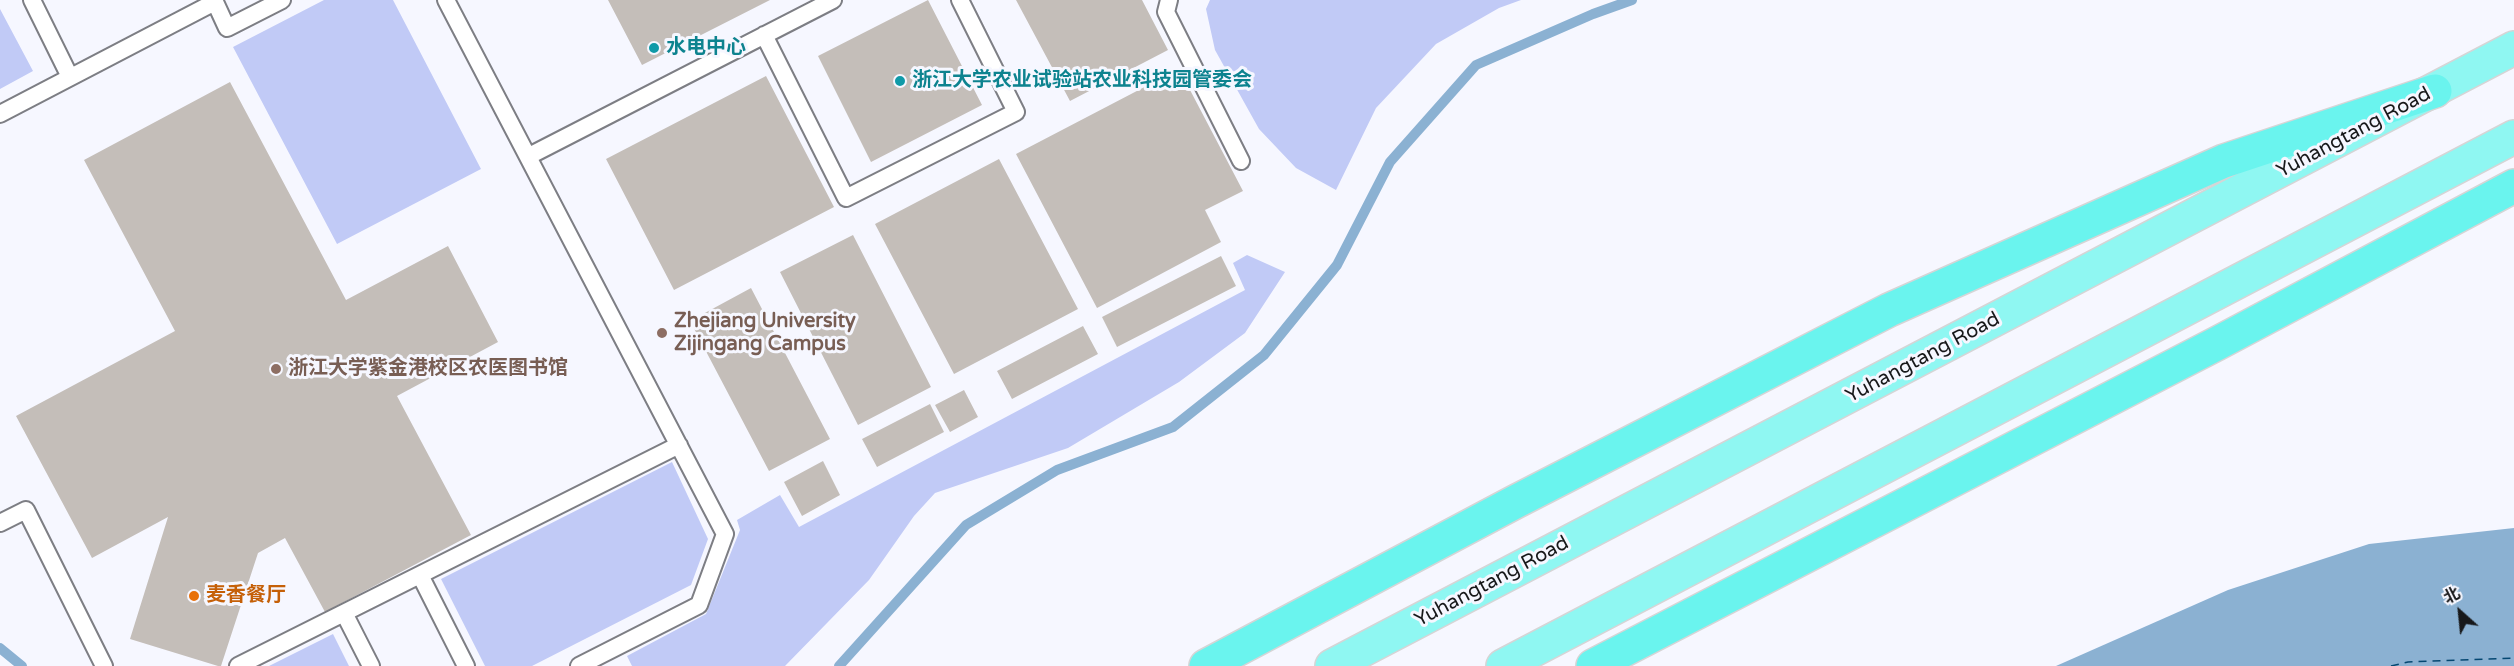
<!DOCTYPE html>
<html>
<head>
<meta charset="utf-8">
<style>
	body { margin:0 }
	#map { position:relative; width:2514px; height:666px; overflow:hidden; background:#f6f7ff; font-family:"Varela Round","Noto Sans SC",sans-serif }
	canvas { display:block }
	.north { position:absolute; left:2430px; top:582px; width:60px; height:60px; -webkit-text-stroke:4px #f6f7ff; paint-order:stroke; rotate:333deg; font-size:16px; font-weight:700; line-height:24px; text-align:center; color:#17181a }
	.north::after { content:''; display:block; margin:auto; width:21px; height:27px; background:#17181a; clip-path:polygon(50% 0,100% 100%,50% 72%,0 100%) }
</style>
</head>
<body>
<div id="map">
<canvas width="2514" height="666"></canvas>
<div class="north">北</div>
</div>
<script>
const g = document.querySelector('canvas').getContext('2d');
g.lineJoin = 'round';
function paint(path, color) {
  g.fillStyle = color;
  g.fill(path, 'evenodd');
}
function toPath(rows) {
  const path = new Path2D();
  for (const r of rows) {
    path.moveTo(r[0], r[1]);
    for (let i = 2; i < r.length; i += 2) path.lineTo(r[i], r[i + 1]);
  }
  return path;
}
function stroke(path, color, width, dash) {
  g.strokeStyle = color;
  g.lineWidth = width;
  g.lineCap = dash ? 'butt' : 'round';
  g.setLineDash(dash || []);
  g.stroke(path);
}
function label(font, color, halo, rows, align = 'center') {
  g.font = font + ' "Varela Round","Noto Sans SC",sans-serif';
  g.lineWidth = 6;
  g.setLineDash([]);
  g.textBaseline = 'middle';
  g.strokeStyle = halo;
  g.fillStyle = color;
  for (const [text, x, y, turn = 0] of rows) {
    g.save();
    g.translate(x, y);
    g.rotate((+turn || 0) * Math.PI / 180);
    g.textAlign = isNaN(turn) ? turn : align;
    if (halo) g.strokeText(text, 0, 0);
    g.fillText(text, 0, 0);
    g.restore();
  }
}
paint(toPath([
	[324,0,393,0,481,169,337,244,233,47],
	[1210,0,1521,0,1499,8,1436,44,1376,108,1336,190,1296,168,1259,129,1215,50,1206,9],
	[0,9,33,71,0,89],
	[1247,255,1285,272,1245,333,1179,382,1068,448,935,493,914,516,869,580,785,666,632,666,627,656,706,614,740,530,737,520,780,495,799,527,1245,290,1233,263],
	[672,462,708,539,691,585,532,666,485,666,441,579],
	[333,634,349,666,269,666]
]), '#c1caf6');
paint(toPath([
	[2514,528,2514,666,2056,666,2228,590,2369,544]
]), '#8bb1d2');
stroke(toPath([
	[0,648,22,666],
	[839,666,966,525,1057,470,1173,427,1264,355,1337,265,1390,162,1476,65,1593,14,1632,0]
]), '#8bb1d2', 10);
stroke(toPath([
	[2391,666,2408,662,2514,658]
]), '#054771', 1.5, [8, 6]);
paint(toPath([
	[608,0,770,0,642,65],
	[928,0,982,105,871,162,818,56],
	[1016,0,1142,0,1168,50,1070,101],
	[1179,69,1243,191,1205,210,1221,242,1097,308,1016,154],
	[766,76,834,207,674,290,606,159],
	[230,82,346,300,448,246,498,342,397,396,471,535,325,612,285,538,258,553,221,666,218,666,130,639,168,517,92,558,16,416,175,331,84,160],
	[999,159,1078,309,954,374,875,224],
	[853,235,931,387,858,425,780,272],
	[1221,256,1236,286,1117,347,1102,317],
	[751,288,830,439,769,471,690,321],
	[1083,326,1098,354,1012,399,997,371],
	[964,390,978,417,950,432,935,405],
	[930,404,944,432,877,467,862,439],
	[823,461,840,495,802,516,784,482]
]), '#c4beb9');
const service = toPath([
	[32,0,70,77],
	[446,0,725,534,699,605,579,666],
	[1169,0,1166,12,1241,161],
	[215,2,227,28,282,0],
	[764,35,846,198,1016,112,960,0],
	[0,114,215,2,214,0],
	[529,156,833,0],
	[0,523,26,510,104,666],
	[420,575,466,666],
	[344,613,371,666],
	[238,666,679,445]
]);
const primary = toPath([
	[1332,666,2514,48],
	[1503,666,2514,137]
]);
const trunk = toPath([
	[1206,666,1515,502,1889,310,2224,161,2435,91],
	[1593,666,2218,343,2514,186]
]);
stroke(service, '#7d7e84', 20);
stroke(primary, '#d5d5d6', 36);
stroke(trunk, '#d5d5d6', 36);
stroke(service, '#fff', 16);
stroke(primary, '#8ff7f2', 33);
stroke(trunk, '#6af4ee', 33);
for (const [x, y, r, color] of [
	[654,48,6,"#0f9aa8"],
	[900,81,6,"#0f9aa8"],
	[662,333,6,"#8d6e63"],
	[276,369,6,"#8d6e63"],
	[194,596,6,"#e8710a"]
]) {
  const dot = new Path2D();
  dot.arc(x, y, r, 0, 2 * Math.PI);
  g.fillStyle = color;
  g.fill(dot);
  stroke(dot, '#f6f7ff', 2);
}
label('bold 20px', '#0d838f', '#f6f7ff', [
	["水电中心",666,48],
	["浙江大学农业试验站农业科技园管委会",912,81]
], 'left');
label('20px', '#17181a', '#f6f7ff', [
	["Yuhangtang Road",2354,133,-28],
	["Yuhangtang Road",1923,358,-28],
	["Yuhangtang Road",1492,582,-28]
]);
label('bold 20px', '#785e54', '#f6f7ff', [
	["Zhejiang University",674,322],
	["Zijingang Campus",674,345],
	["浙江大学紫金港校区农医图书馆",288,369]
], 'left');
label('bold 20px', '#c56008', '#f6f7ff', [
	["麦香餐厅",206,596]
], 'left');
</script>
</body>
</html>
